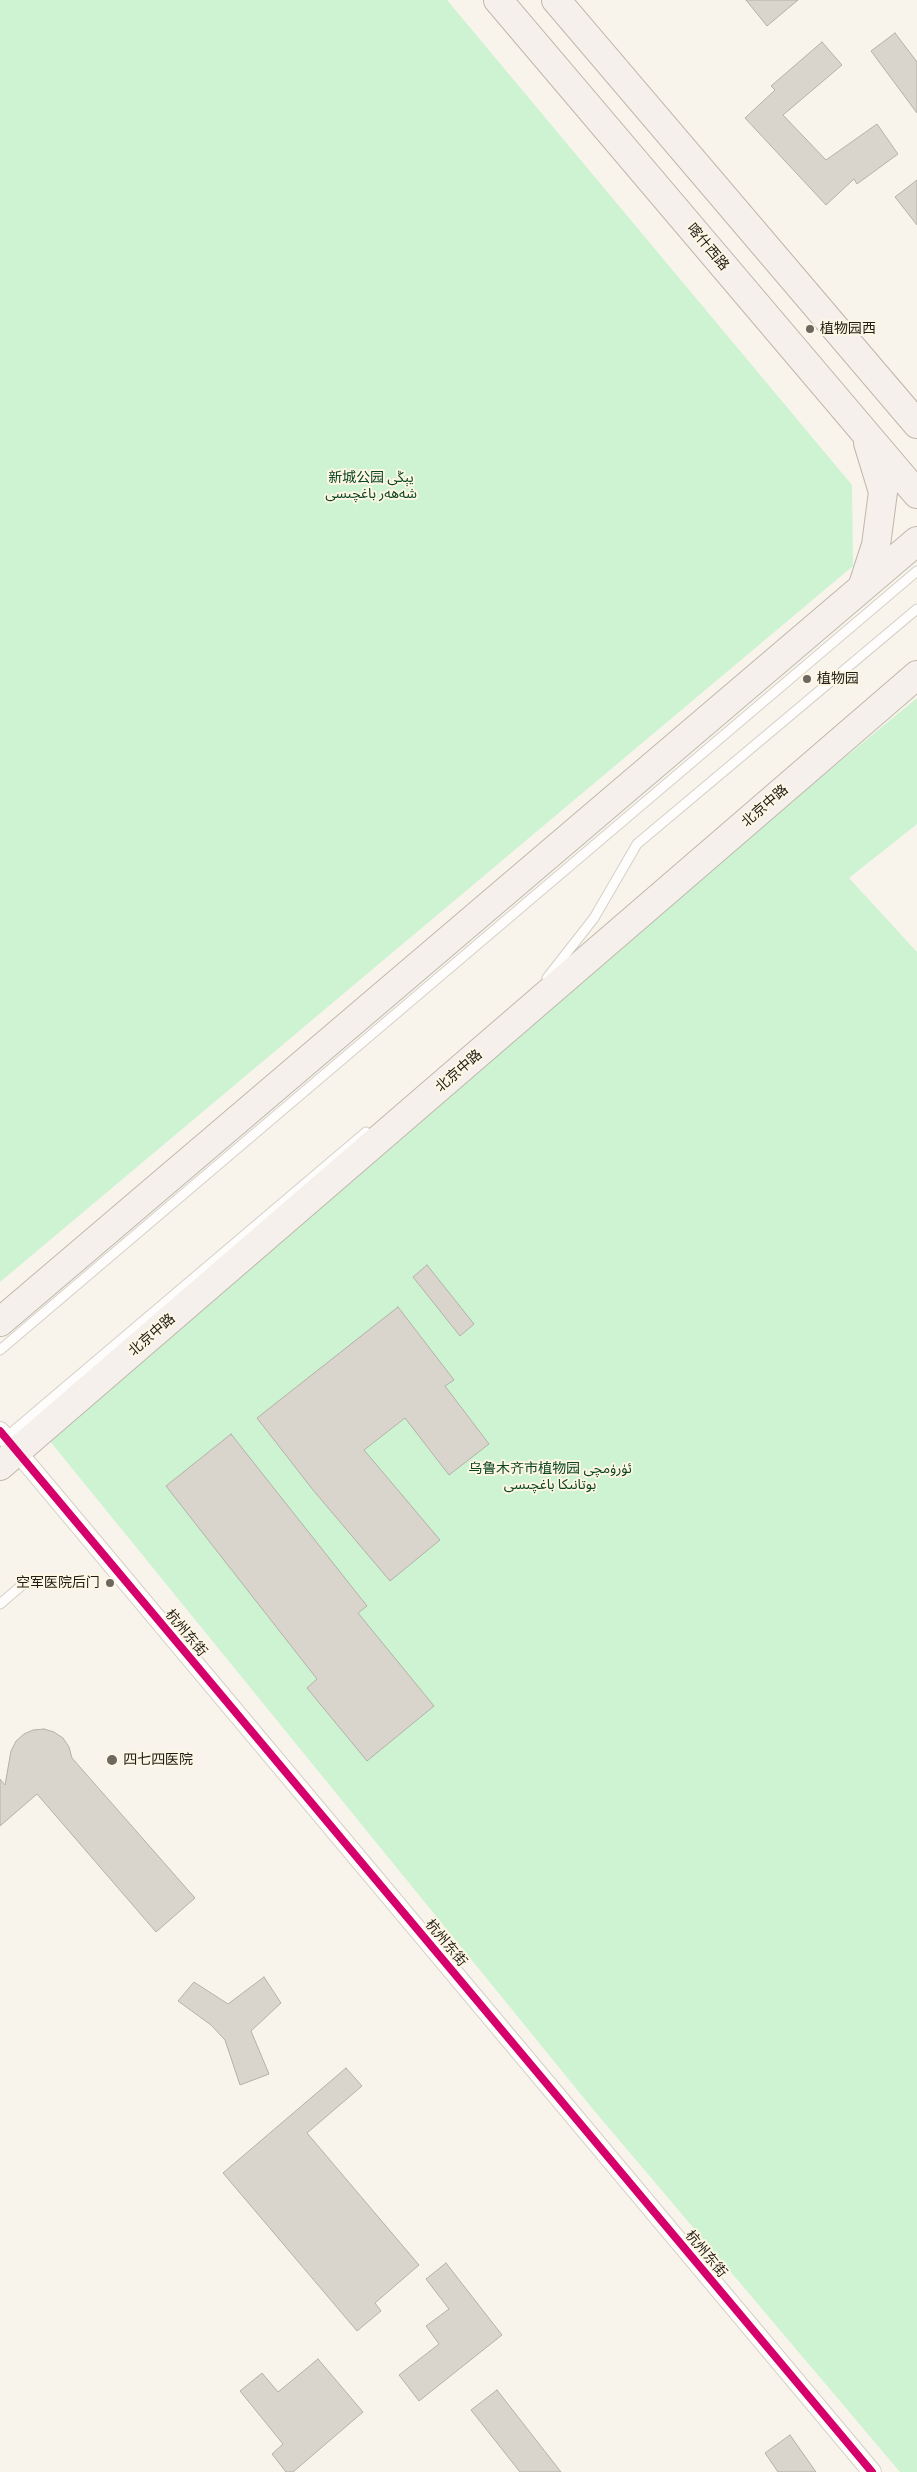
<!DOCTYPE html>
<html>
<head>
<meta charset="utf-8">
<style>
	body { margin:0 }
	canvas { display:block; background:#f8f4eb }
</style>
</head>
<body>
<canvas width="917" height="2472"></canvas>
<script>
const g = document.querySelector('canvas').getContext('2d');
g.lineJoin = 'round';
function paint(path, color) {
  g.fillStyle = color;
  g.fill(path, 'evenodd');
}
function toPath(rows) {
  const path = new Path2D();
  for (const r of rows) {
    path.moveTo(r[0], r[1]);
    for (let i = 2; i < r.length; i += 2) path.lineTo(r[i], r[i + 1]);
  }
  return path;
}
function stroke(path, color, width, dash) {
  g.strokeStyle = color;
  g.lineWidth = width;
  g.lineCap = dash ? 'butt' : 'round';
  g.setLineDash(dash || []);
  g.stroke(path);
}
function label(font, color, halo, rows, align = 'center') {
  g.font = font + ' Cabin,"Noto Sans Arabic","Noto Sans SC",sans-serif';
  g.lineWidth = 4;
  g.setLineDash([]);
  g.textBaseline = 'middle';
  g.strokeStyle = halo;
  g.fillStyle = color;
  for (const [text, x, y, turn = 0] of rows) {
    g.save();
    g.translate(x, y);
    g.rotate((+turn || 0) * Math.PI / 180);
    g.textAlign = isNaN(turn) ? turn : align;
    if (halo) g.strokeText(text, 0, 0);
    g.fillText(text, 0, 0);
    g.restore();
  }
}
paint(toPath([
	[0,0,447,0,852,485,853,566,0,1282],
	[917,698,917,824,849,878,917,952,917,2472,900,2472,592,2108,36,1424]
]), '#cdf3d2');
const building = toPath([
	[746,0,798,0,767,26,746,0],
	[895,33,917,62,917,113,871,51,895,33],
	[822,42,842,65,783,115,826,160,877,124,898,154,857,184,854,179,826,205,745,118,775,90,771,86,822,42],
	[917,180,917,225,895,197,917,180],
	[427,1265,474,1324,460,1336,413,1277,427,1265],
	[398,1307,454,1380,445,1386,489,1444,449,1475,405,1418,364,1450,440,1540,390,1581,313,1490,257,1418,398,1307],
	[231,1434,367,1606,358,1613,434,1706,367,1761,307,1688,317,1679,166,1486,231,1434],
	[44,1729,54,1732,63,1738,69,1747,72,1758,195,1898,156,1932,37,1794,0,1826,0,1779,5,1785,11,1751,16,1741,24,1734,33,1730,44,1729],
	[264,1977,281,2003,251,2031,269,2074,240,2085,225,2040,211,2025,178,2001,194,1982,228,2004,264,1977],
	[346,2068,362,2086,307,2133,419,2265,375,2303,381,2311,357,2331,223,2173,346,2068],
	[446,2263,502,2335,419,2401,399,2375,439,2344,426,2326,449,2309,426,2279,446,2263],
	[318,2359,363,2412,293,2472,286,2472,272,2454,283,2444,240,2391,262,2373,278,2392,318,2359],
	[497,2390,561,2472,520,2472,471,2410,497,2390],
	[790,2435,816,2472,778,2472,765,2453,790,2435]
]);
paint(building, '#d9d5cd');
stroke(building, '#b4b1a9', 1);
const service = toPath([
	[547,978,594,918,637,844,917,609],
	[0,1350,917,571],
	[4,1439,366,1132],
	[0,1604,21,1586]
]);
const minor = toPath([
	[0,1431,872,2472]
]);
const primary = toPath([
	[498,0,917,494],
	[556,0,917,424],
	[863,585,876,545,883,492,868,443],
	[0,1322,917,541],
	[0,1466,917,675]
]);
stroke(service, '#d4d0c8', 11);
stroke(minor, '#d4d0c8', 20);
stroke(primary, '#c0b7ac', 30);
stroke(service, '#fefdfc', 9);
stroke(minor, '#fefdfc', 18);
stroke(primary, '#f5f0eb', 28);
stroke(toPath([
	[0,1431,872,2472]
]), '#d6006c', 8);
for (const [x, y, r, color] of [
	[810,329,5,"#6c6860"],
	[807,679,5,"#6c6860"],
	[110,1583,5,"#6c6860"],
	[112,1760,6,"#6c6860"]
]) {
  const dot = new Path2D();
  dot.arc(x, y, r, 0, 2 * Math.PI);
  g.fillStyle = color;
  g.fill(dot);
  stroke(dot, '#fef6e5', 2);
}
label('14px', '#201c15', '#fef6e5', [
	["喀什西路",708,247,50],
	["北京中路",765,806,-41],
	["北京中路",459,1071,-41],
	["北京中路",152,1335,-41],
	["杭州东街",186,1633,50],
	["杭州东街",446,1943,50],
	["杭州东街",706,2254,50]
]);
label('14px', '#201c15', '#fef6e5', [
	["植物园西",820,329],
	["植物园",817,679],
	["空军医院后门",100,1583,"right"],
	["四七四医院",123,1760]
], 'left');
label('14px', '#084522', '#fef6e5', [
	["新城公园 يېڭى",371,478],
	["شەھەر باغچىسى",371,494],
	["乌鲁木齐市植物园 ئۈرۈمچى",550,1469],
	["بوتانىكا باغچىسى",550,1485]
]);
</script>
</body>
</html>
